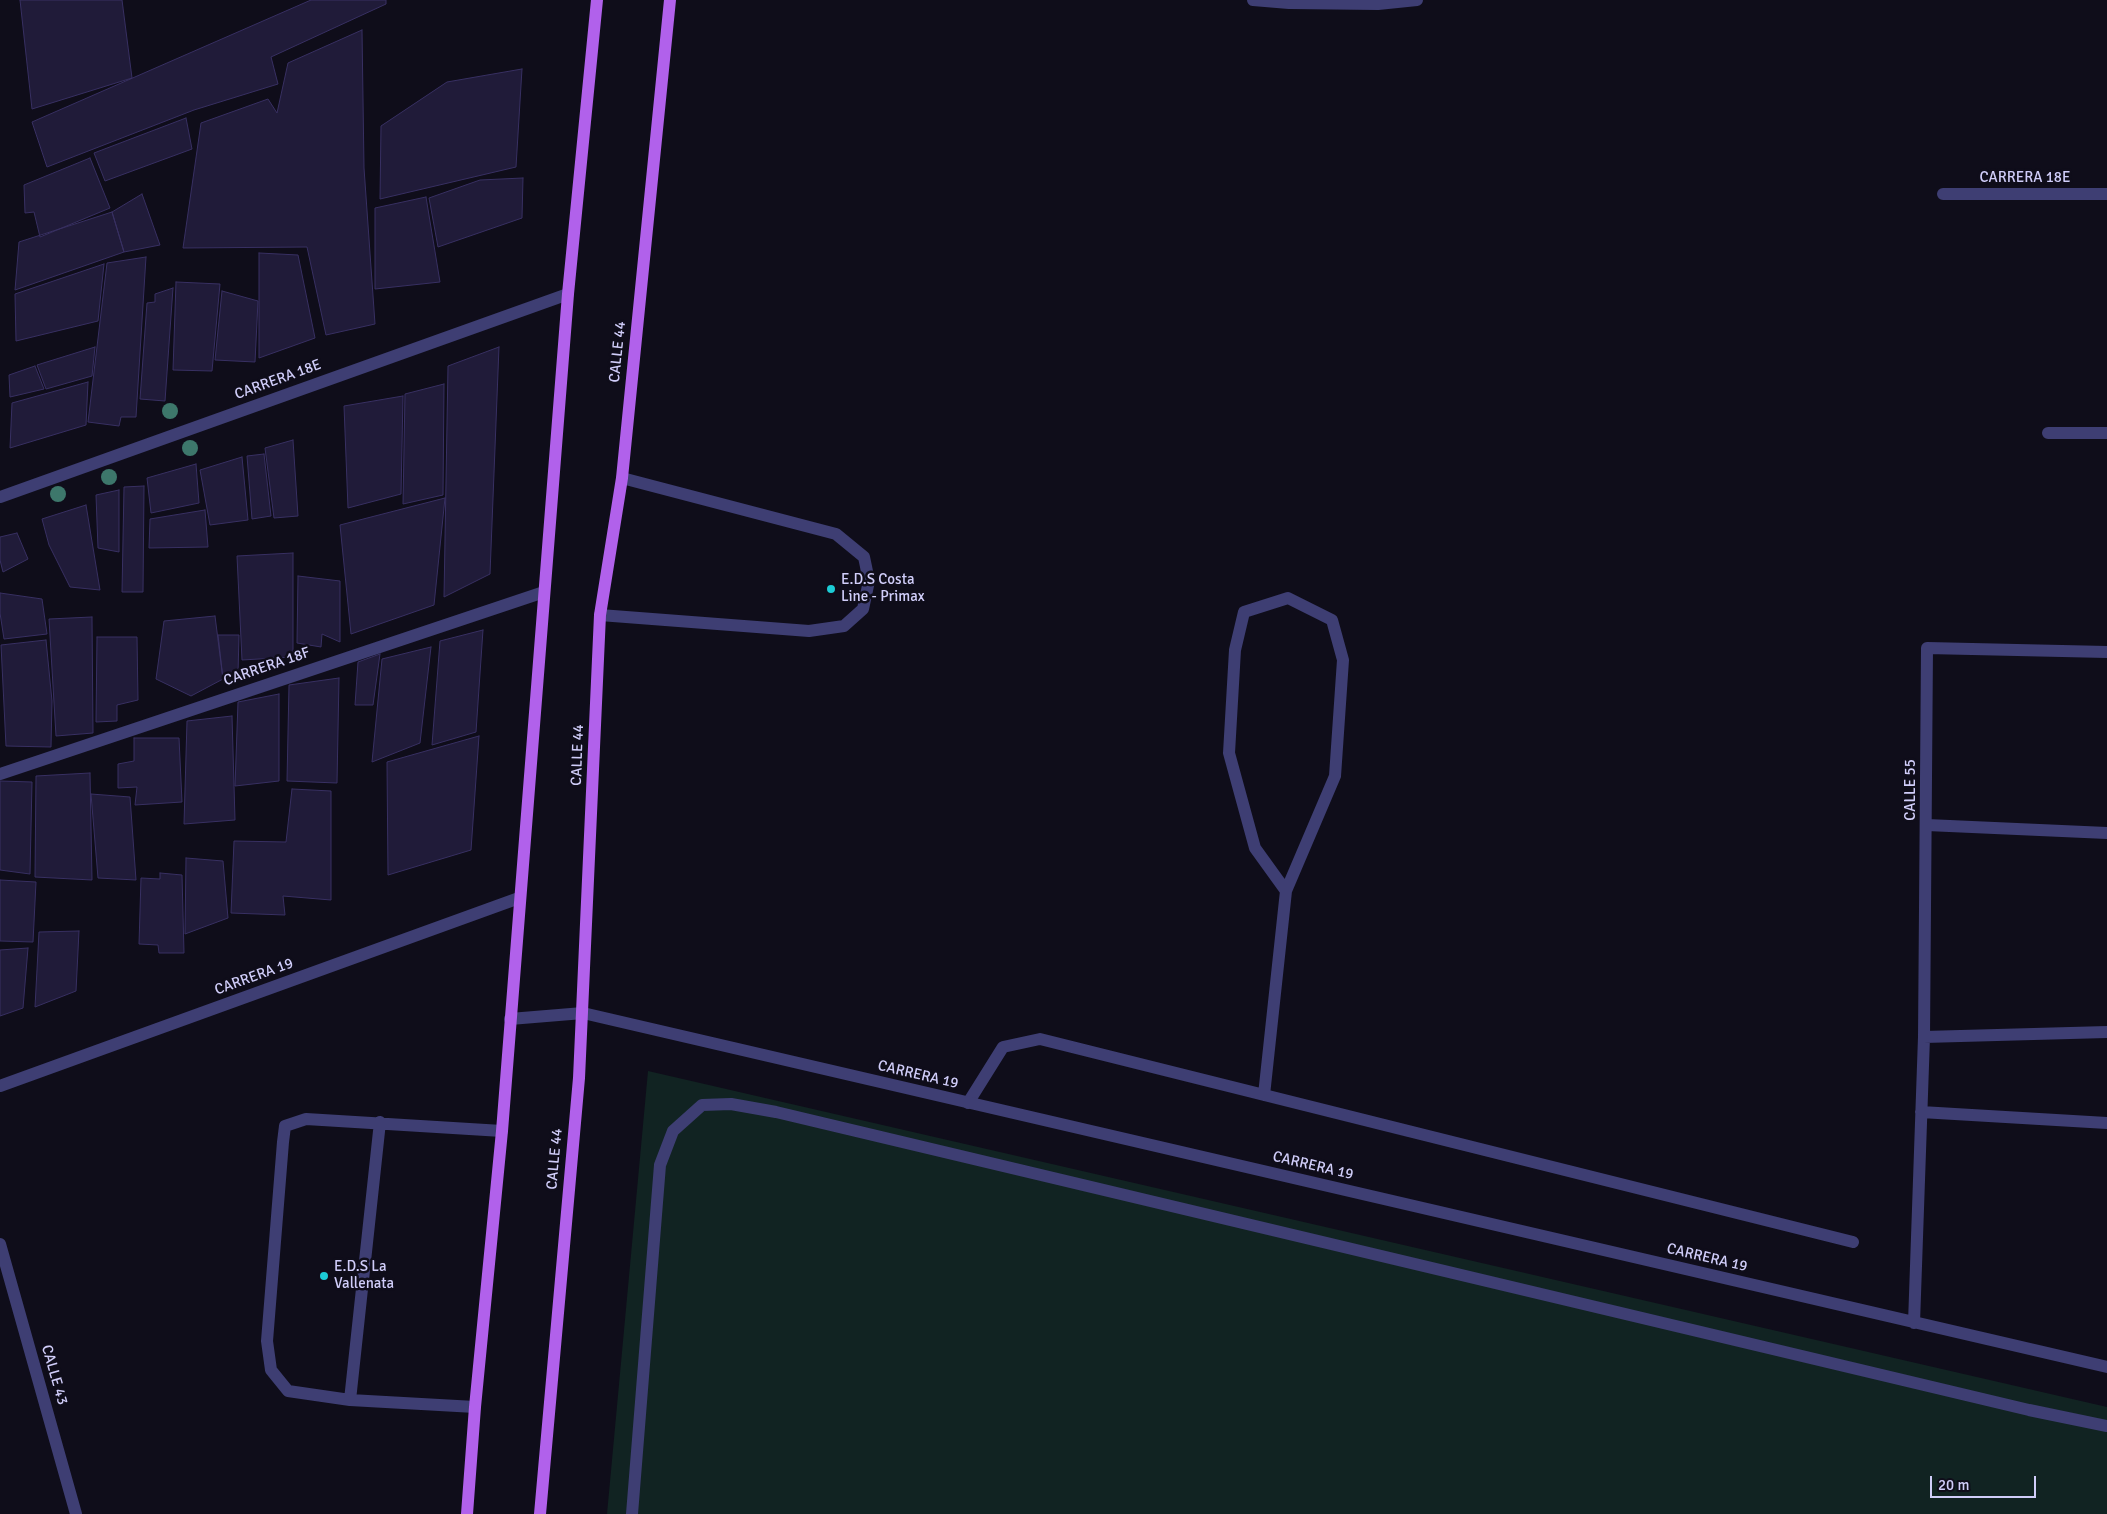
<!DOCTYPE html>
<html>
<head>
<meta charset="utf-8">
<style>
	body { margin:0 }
	#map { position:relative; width:2107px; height:1514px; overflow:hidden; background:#0f0d1a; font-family:Signika,sans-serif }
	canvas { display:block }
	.scale { position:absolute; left:1930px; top:1476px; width:106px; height:22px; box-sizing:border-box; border:2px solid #d0cdf9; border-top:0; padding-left:6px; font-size:15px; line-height:18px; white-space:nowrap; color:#d0cdf9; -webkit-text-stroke:4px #0f0d1a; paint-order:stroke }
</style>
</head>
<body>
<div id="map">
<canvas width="2107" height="1514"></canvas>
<div class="scale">20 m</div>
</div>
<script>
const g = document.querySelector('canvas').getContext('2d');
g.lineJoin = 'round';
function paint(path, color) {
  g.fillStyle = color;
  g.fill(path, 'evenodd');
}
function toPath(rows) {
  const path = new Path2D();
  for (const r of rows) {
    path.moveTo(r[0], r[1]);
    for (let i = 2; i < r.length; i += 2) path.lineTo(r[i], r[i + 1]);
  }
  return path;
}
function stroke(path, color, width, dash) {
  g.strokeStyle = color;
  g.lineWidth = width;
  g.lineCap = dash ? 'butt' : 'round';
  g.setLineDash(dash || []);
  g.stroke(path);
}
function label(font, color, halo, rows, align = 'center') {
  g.font = font + ' Signika,sans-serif';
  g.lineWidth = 5;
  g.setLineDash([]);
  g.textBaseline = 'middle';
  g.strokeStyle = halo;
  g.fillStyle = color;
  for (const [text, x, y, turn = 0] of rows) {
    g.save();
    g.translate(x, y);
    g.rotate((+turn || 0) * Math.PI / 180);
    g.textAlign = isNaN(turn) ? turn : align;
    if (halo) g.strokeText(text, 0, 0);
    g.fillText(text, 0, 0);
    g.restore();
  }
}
paint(toPath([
	[648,1071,2107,1407,2107,1514,607,1514]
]), '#112322');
const building = toPath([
	[20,0,122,0,132,78,32,109,20,0],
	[311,0,386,0,386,4,271,57,278,84,194,110,47,167,32,122,311,0],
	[362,30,364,168,375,324,326,335,307,247,183,248,201,123,268,99,277,113,288,63,362,30],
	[522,69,516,167,380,199,381,126,447,82,522,69],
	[186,118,192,149,105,181,94,153,186,118],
	[90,158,110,208,40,237,34,212,25,213,24,185,90,158],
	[523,178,522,218,438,247,429,198,480,180,523,178],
	[142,194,160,245,124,252,112,212,142,194],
	[426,197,440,282,375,289,375,208,426,197],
	[112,212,124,252,15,290,19,242,112,212],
	[259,253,298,255,315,338,259,358,259,253],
	[146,257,136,417,121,417,119,426,88,422,107,263,146,257],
	[104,264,98,321,16,341,15,294,104,264],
	[176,282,220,284,212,371,173,370,176,282],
	[173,288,165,401,140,399,147,303,155,302,155,294,173,288],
	[222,291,258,301,255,362,215,360,222,291],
	[95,347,92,376,46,389,37,365,95,347],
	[499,347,490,574,444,597,448,366,499,347],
	[35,366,44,389,10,397,9,375,35,366],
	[88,382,86,425,10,448,12,403,88,382],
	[444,384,443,495,403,504,405,394,444,384],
	[403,396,401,494,348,508,344,406,403,396],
	[293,440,298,516,274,518,265,448,293,440],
	[264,454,271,516,252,519,247,456,264,454],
	[242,457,248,520,210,525,200,470,242,457],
	[196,464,199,503,151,513,147,478,196,464],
	[144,486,143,592,122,592,124,487,144,486],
	[119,490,119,552,98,548,96,495,119,490],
	[445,498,434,605,351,634,340,525,445,498],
	[86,505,100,590,70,587,49,545,42,519,86,505],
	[205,510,208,547,149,548,150,519,205,510],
	[17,533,28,559,3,572,0,560,0,537,17,533],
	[293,553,293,657,242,660,237,556,293,553],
	[298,576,340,581,340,642,322,634,321,647,297,643,298,576],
	[0,593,42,599,47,634,4,639,0,613,0,593],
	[215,616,223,679,191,696,156,679,164,621,215,616],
	[92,617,93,733,56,736,49,619,92,617],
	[483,630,476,732,432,745,440,641,483,630],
	[218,635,239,635,238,674,229,681,223,679,218,635],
	[97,637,137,637,138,700,117,705,117,721,96,722,97,637],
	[46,640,52,701,51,747,6,746,1,645,46,640],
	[431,647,420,743,372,762,382,659,431,647],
	[380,654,373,705,355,705,358,662,380,654],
	[339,678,337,783,287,781,289,685,339,678],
	[279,694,279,781,235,786,238,702,279,694],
	[232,716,235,820,184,824,187,721,232,716],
	[479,736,471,850,388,875,387,762,479,736],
	[134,738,179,738,182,802,135,805,137,787,118,788,118,764,134,761,134,738],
	[90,773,92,880,35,877,36,776,90,773],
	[0,781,32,782,30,874,0,870,0,781],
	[292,789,331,791,331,900,283,896,285,915,231,913,234,841,286,842,292,789],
	[91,794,130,797,136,880,98,878,91,794],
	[186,858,223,861,228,918,185,934,186,858],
	[160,873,182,875,184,953,159,953,158,945,139,944,141,878,160,879,160,873],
	[0,880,36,882,33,942,0,941,0,880],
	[79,931,76,991,35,1007,39,932,79,931],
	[28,948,23,1008,0,1016,0,950,28,948]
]);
paint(building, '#201b39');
stroke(building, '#383062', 1);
stroke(toPath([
	[1253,0,1289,3,1378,4,1417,0],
	[600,615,809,631,844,626,863,609,869,581,864,557,836,534,622,478],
	[1264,1095,1286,891,1335,776,1343,660,1332,620,1288,598,1244,612,1235,650,1229,753,1255,848,1286,891],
	[968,1103,1003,1047,1040,1039,1853,1242],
	[350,1400,380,1122],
	[475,1407,350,1400,288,1391,271,1370,267,1341,283,1142,285,1126,306,1119,502,1131],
	[632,1514,660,1165,673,1131,702,1105,731,1104,776,1112,2029,1410,2107,1426]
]), '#3e3e73', 12);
stroke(toPath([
	[1943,194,2107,194],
	[2048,433,2107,433],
	[0,497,568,294],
	[0,774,544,592],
	[1927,825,2107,833],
	[510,1019,583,1013,2107,1367],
	[1924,1037,2107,1032],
	[0,1086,519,898],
	[1921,1112,2107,1123],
	[0,1244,76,1514],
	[1914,1323,1924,1037,1927,648,2107,652]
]), '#3e3e73', 12);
stroke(toPath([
	[467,1514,475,1407,502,1131,568,294,597,0],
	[540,1514,579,1078,600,615,622,478,670,0]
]), '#b161eb', 12);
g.fillStyle = '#3d776b';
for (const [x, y] of [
	[170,411],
	[190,448],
	[109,477],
	[58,494]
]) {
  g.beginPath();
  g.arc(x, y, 8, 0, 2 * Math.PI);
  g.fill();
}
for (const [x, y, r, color] of [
	[831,589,5,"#1cccd6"],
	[324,1276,5,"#1cccd6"]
]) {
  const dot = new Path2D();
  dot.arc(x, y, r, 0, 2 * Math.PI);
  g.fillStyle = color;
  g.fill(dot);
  stroke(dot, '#0f0d1a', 2);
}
label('15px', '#d0cdf9', '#0f0d1a', [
	["CARRERA 18E",2025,178],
	["CALLE 44",618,352,-84],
	["CARRERA 18E",278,380,-20],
	["CARRERA 18F",267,667,-19],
	["CALLE 44",578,755,-88],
	["CALLE 55",1911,790,-90],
	["CARRERA 19",254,977,-20],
	["CARRERA 19",918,1075,13],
	["CALLE 44",555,1159,-85],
	["CARRERA 19",1313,1166,13],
	["CARRERA 19",1707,1258,13],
	["CALLE 43",54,1375,74]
]);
label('15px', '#d0cdf9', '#0f0d1a', [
	["E.D.S Costa",841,580],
	["Line - Primax",841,597],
	["E.D.S La",334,1267],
	["Vallenata",334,1284]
], 'left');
</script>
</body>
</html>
